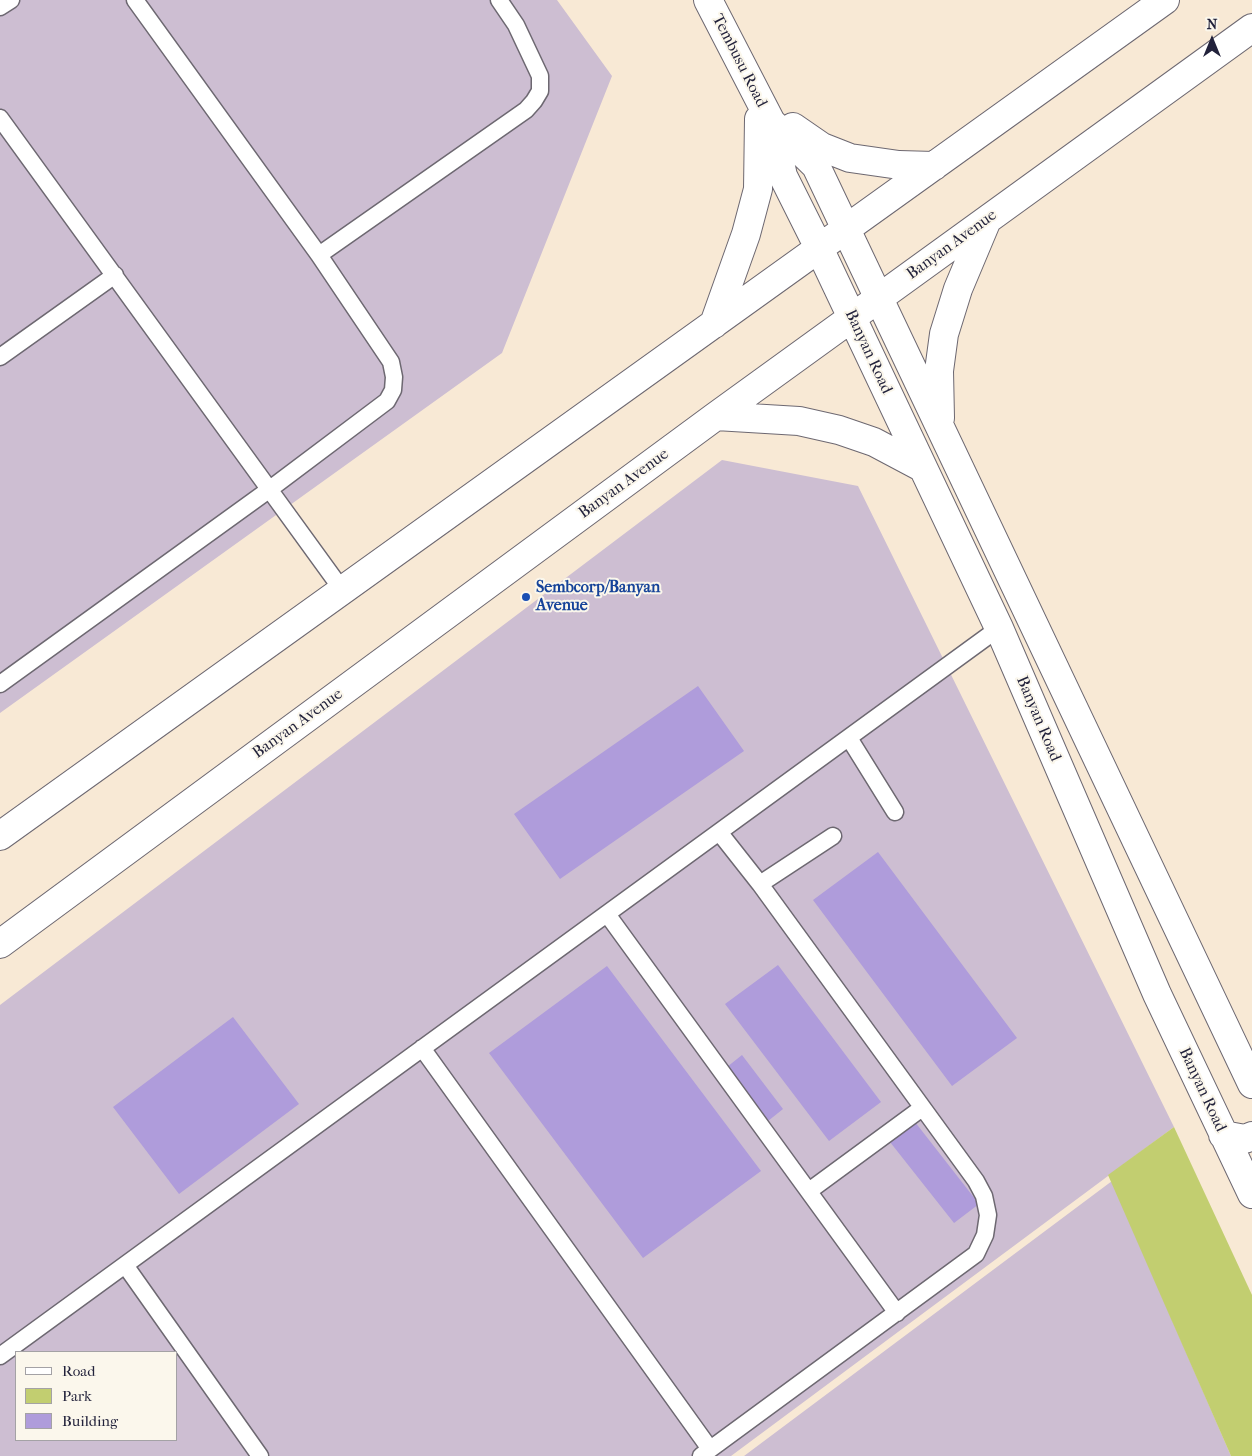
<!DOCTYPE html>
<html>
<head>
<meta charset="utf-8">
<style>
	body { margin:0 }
	#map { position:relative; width:1252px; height:1456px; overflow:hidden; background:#f8e9d5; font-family:"IM FELL French Canon",serif }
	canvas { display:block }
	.legend { position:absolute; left:15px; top:1351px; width:162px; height:90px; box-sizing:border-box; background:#fbf7ec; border:1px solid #a4a2a5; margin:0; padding:6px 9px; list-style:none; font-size:15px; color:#22223b }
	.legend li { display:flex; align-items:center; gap:10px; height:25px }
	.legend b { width:25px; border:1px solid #a4a2a5 }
	.north { position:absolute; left:1187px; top:15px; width:50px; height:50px; -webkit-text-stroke:4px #fbf7ec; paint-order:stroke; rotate:0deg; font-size:14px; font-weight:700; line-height:20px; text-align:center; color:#22223b }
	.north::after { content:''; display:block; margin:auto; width:18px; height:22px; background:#22223b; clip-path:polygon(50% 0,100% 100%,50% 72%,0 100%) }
</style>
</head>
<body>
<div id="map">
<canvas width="1252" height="1456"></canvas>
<ul class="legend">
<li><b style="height:6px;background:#fff"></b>Road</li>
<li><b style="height:14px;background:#c2ce70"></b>Park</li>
<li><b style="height:14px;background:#af9cdb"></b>Building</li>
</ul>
<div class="north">N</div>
</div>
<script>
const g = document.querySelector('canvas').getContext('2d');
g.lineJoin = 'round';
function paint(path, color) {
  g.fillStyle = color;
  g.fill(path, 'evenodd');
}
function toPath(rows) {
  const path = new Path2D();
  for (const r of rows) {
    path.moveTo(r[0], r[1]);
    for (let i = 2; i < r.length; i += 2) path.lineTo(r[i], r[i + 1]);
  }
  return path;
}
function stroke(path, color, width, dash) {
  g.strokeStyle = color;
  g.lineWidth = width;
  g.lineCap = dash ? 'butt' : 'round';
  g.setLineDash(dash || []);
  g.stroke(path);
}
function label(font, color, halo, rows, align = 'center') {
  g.font = font + ' "IM FELL French Canon",serif';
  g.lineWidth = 4;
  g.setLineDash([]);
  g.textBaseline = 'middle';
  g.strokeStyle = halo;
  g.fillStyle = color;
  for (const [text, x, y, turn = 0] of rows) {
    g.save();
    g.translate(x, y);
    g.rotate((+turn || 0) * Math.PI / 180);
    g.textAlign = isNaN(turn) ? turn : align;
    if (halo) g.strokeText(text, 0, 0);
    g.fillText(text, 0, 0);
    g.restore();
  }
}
paint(toPath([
	[0,0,557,0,612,76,502,353,0,713],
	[722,460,858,486,1174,1127,731,1456,0,1456,0,1005],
	[16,1352,176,1352,176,1440,16,1440],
	[1112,1181,1231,1456,744,1456]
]), '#cdbed2');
paint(toPath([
	[1174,1127,1252,1295,1252,1456,1231,1456,1108,1175]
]), '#c2ce70');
paint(toPath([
	[698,686,744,751,560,879,514,814],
	[878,852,1017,1038,952,1086,813,900],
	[778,965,881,1102,829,1141,725,1004],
	[607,966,761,1171,643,1258,489,1053],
	[233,1017,299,1104,179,1194,113,1107],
	[742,1055,783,1109,768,1121,727,1067],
	[915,1122,979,1204,954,1223,890,1142]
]), '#af9cdb');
const service = toPath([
	[0,7,11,0],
	[0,118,343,591],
	[319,255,526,110,534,101,540,91,540,76,516,25,499,0],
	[0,357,115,275],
	[0,684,270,489,387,401,393,390,394,377,391,362,319,255,135,0],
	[849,738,895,812],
	[760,884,833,836],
	[607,914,897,1313],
	[422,1048,710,1449],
	[809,1191,922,1108],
	[125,1265,260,1456],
	[0,1356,999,628],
	[701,1456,976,1254,985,1235,988,1215,984,1196,976,1181,760,884,719,832]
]);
const tertiary = toPath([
	[708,0,771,122,816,166,1252,1084],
	[771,122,783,176,819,248,999,628,1157,994,1252,1194],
	[793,127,822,147,850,158,899,165,934,166],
	[714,324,746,234,758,189,759,119],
	[716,416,799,421,839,430,874,442,923,468],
	[940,418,939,371,944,334,958,289,987,220],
	[0,836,1165,0],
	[0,944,716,416,1252,28],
	[1223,1135,1245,1139,1252,1136]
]);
stroke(service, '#6d6871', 19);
stroke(tertiary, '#6d6871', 30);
stroke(service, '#fff', 16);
stroke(tertiary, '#fff', 28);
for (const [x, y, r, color] of [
	[526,597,5,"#1a4fb4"]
]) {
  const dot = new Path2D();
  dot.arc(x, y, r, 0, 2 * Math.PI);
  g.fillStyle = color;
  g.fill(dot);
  stroke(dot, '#fbf7ec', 2);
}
label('16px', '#22223b', '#fbf7ec', [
	["Tembusu Road",739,61,63],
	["Banyan Avenue",952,245,-36],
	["Banyan Road",868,352,65],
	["Banyan Avenue",624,484,-36],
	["Banyan Road",1038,719,67],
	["Banyan Avenue",298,724,-36],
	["Banyan Road",1202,1090,65]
]);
label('bold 16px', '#164399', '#fbf7ec', [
	["Sembcorp/Banyan",536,588],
	["Avenue",536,606]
], 'left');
</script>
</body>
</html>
